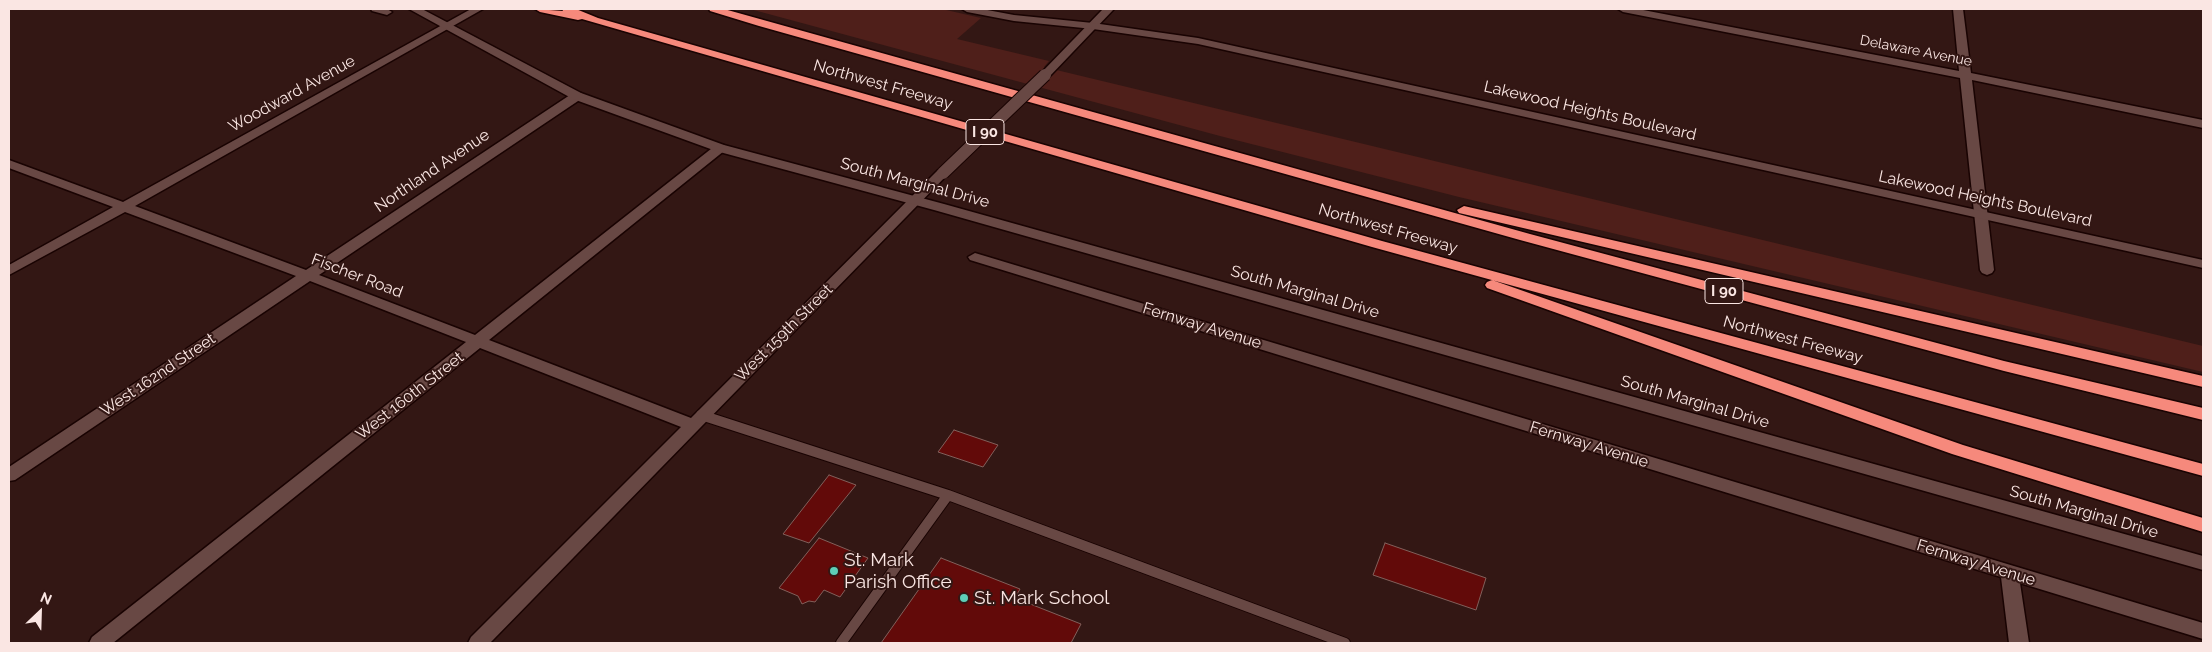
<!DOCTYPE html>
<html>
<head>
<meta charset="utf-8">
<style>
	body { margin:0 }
	#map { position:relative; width:2212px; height:652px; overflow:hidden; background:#331714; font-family:Raleway,sans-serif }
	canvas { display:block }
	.frame { position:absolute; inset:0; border:10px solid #fae6e3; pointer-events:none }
	.north { position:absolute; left:15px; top:587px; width:50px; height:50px; -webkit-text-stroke:4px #331714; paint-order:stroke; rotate:24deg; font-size:14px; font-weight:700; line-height:20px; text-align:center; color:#fae6e3 }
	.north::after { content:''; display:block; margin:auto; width:18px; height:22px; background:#fae6e3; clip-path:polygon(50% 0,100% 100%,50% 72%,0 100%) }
</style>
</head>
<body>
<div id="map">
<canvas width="2212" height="652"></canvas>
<div class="frame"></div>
<div class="north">N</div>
</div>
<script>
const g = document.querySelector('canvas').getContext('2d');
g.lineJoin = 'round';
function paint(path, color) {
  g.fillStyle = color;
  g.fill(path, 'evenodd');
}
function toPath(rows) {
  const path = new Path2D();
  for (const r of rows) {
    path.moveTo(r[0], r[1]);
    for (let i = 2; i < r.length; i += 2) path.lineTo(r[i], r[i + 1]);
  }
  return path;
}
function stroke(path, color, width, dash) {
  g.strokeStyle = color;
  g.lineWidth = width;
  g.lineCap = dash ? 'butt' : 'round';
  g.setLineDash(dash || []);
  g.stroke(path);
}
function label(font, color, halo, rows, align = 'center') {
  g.font = font + ' Raleway,sans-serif';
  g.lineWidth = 4;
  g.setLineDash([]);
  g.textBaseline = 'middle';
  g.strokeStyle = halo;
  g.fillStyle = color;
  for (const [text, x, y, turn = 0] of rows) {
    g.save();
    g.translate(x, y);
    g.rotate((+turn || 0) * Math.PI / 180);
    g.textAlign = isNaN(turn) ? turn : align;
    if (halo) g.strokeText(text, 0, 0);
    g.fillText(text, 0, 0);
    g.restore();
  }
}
paint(toPath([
	[750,9,942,9,981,18,957,39,1049,61,1044,67,2203,346,2203,372,1459,197,1220,136]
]), '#4f1f1a');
const building = toPath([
	[954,430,998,445,983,467,938,452,954,430],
	[829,475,856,485,809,543,783,534,829,475],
	[819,538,868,558,840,597,824,590,815,602,809,601,802,604,798,596,779,588,819,538],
	[1385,543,1486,578,1476,610,1373,575,1385,543],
	[941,558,1020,589,1015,598,1081,624,1071,643,881,643,941,558]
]);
paint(building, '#620a09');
stroke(building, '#82605b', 1);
const lane = toPath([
	[701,415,948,495],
	[841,643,948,495,1345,643]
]);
const street = toPath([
	[371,9,387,9,392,12,387,15,372,11,371,9],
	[471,9,483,9,135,206,306,270,573,93,581,93,583,96,581,99,319,275,475,335,716,145,724,145,726,148,724,151,489,340,691,418,938,170,943,169,949,173,490,643,468,643,471,637,681,427,480,348,113,643,89,643,92,637,466,342,310,281,15,480,9,481,9,467,296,276,125,212,9,275,9,265,113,207,9,168,9,160,123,202,471,9],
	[1103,9,1114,9,1049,77,1041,77,1039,75,1041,73,1103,9],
	[1618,9,1638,9,1959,71,1953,9,1963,9,1971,73,2203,120,2203,128,1972,80,1994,270,1992,273,1987,275,1982,273,1980,270,1960,78,1623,12,1618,9],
	[975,253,2203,623,2203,639,2020,583,2029,643,2009,643,2001,577,970,260,968,257,975,253]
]);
const secondary = toPath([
	[409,9,422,9,581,93,724,145,944,204,2203,556,2203,570,934,210,716,151,573,99,409,9],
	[962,9,982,9,1014,15,1093,23,1198,38,2203,260,2203,268,1198,44,1093,29,1014,21,967,12,962,9]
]);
const highway = toPath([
	[535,9,563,11,562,9,576,9,598,18,1382,241,2203,464,2203,476,1372,247,582,19,578,20,540,12,535,9],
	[709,9,724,9,1530,234,2004,361,2203,408,2203,420,2004,371,1520,240,759,26,710,11,709,9],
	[1464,206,2203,376,2203,387,1459,213,1457,210,1464,206],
	[1492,280,1963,445,2203,518,2203,532,1952,454,1487,288,1485,285,1487,282,1492,280]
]);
stroke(lane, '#190302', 12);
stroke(street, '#190302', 3);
stroke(secondary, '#190302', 3);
stroke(highway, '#190302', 3);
stroke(lane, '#684844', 10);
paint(street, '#684844');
paint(secondary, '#684844');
paint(highway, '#f6897c');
const streetBridge = toPath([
	[943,173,1045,75]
]);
stroke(streetBridge, '#190302', 14, []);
stroke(streetBridge, '#684844', 12);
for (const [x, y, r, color] of [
	[834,571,5,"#5eceb7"],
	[964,598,5,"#5eceb7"]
]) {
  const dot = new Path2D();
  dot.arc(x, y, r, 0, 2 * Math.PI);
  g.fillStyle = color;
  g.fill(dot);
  stroke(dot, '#331714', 2);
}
label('14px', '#fae6e3', '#331714', [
	["Delaware Avenue",1916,51,11]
]);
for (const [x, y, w] of [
	[985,132,38],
	[1724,291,38]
]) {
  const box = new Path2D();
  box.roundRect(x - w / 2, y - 12.5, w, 25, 4);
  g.fillStyle = '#331714';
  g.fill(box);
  stroke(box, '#fae6e3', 1);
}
label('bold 15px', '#fae6e3', null, [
	["I 90",985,132],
	["I 90",1724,291]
]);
label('16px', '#fae6e3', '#331714', [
	["Northwest Freeway",883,85,16],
	["Woodward Avenue",292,94,-29],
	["Lakewood Heights Boulevard",1590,111,13],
	["Northland Avenue",432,171,-34],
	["South Marginal Drive",915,183,15],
	["Lakewood Heights Boulevard",1985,199,12],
	["Northwest Freeway",1388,229,16],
	["Fischer Road",357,276,21],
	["South Marginal Drive",1305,292,16],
	["Fernway Avenue",1202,326,17],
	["West 159th Street",784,333,-45],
	["Northwest Freeway",1793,340,15],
	["West 162nd Street",158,375,-34],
	["West 160th Street",410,396,-38],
	["South Marginal Drive",1695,402,16],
	["Fernway Avenue",1589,445,17],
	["South Marginal Drive",2084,512,16],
	["Fernway Avenue",1976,563,17]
]);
label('19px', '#fae6e3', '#331714', [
	["St. Mark",844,560],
	["Parish Office",844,582],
	["St. Mark School",974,598]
], 'left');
</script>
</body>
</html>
